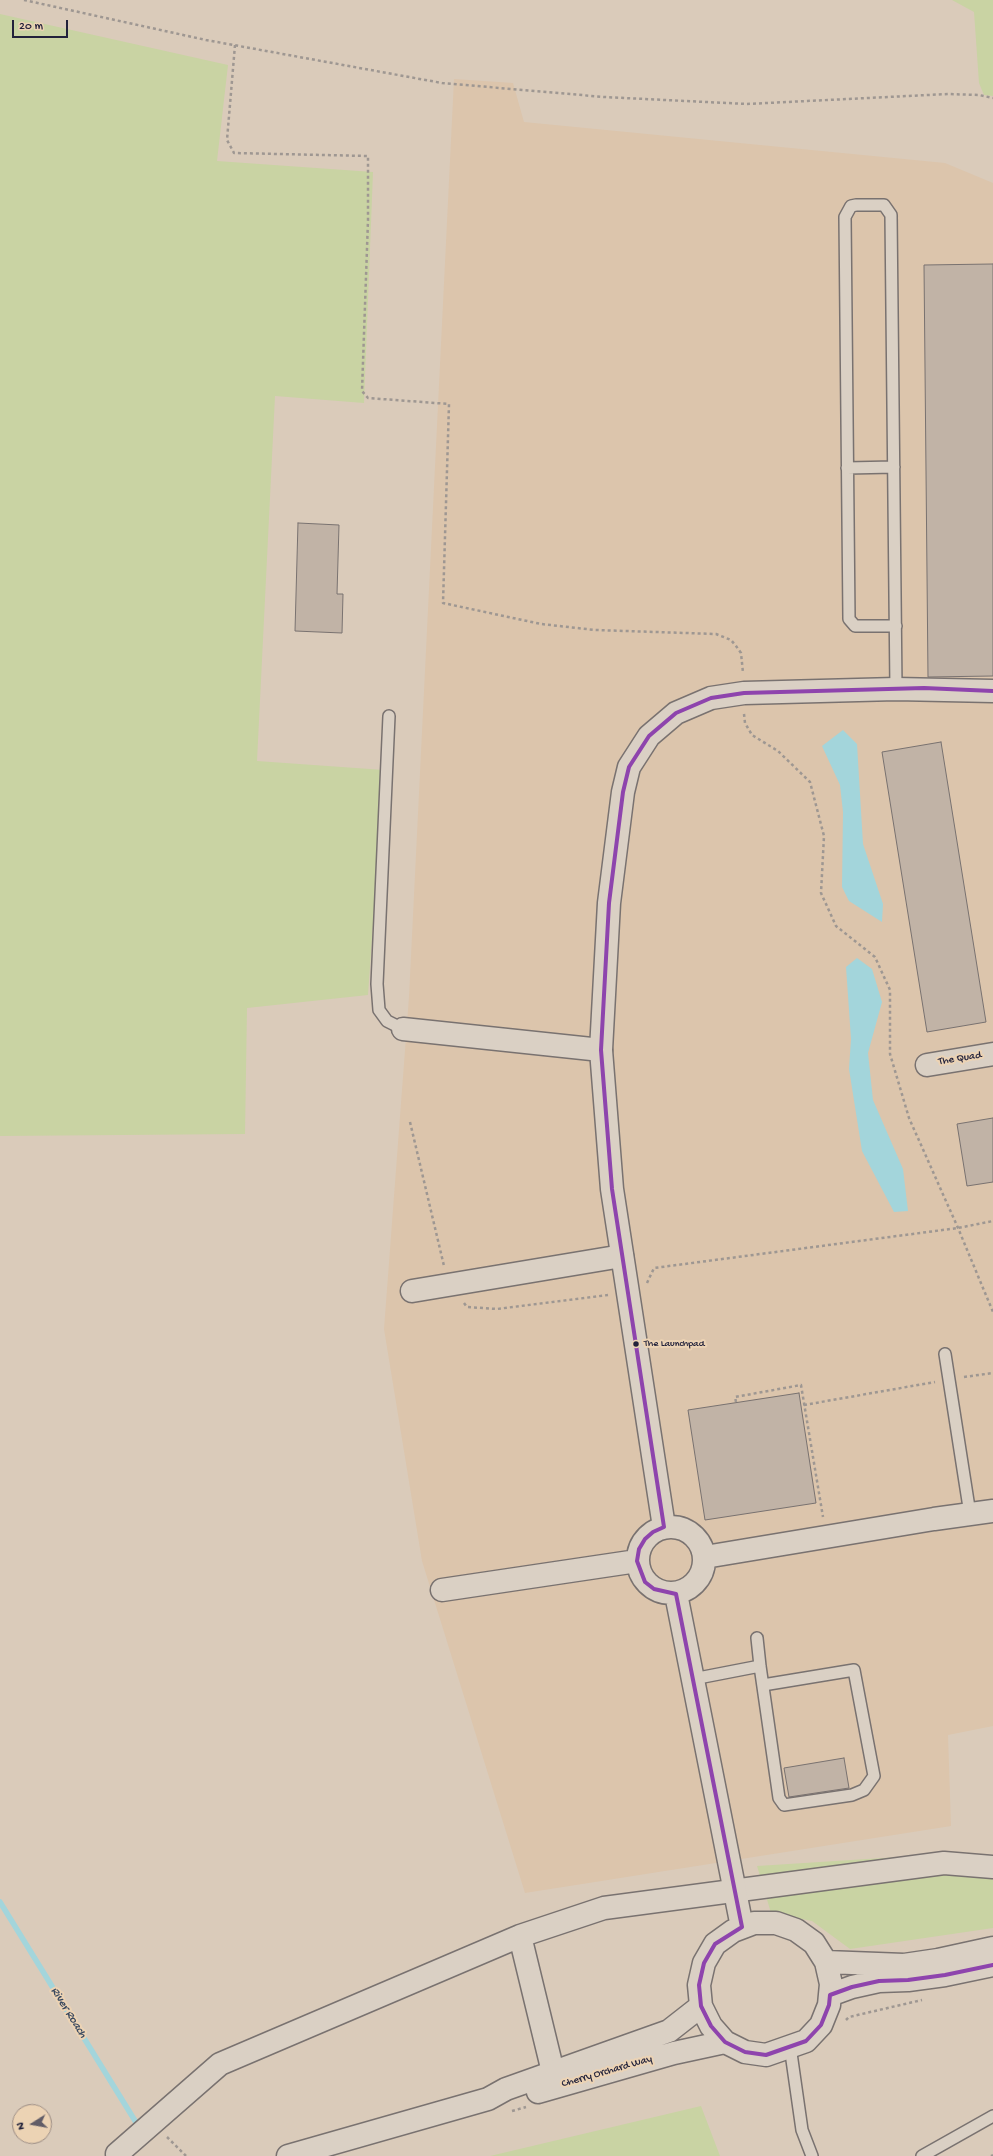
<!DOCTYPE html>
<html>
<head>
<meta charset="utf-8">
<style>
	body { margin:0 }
	#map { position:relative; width:993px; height:2156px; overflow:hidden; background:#dacbba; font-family:"Gochi Hand",sans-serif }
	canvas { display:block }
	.north { position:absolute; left:12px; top:2104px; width:40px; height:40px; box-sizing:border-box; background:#ecd3b4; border:1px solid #9b8c84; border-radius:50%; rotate:259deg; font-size:11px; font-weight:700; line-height:16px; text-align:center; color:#22223b }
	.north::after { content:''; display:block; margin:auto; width:14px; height:18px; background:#625d67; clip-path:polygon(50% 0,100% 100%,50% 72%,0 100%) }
	.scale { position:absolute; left:12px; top:20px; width:56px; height:18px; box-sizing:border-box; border:2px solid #22223b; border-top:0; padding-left:5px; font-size:12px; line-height:14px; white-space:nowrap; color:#22223b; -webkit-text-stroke:3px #ecd3b4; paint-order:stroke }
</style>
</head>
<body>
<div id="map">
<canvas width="993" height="2156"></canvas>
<div class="north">N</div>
<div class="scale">20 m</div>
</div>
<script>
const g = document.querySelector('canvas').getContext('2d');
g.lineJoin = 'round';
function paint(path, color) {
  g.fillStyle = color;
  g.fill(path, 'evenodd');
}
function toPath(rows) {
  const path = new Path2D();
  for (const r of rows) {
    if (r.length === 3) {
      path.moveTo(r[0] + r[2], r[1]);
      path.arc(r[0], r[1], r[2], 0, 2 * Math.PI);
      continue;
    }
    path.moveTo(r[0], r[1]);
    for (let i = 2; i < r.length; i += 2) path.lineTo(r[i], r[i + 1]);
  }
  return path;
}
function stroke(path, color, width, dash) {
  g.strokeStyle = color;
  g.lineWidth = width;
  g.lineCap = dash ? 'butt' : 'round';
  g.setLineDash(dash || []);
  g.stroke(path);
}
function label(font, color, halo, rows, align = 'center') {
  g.font = font + ' "Gochi Hand",sans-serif';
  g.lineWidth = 4;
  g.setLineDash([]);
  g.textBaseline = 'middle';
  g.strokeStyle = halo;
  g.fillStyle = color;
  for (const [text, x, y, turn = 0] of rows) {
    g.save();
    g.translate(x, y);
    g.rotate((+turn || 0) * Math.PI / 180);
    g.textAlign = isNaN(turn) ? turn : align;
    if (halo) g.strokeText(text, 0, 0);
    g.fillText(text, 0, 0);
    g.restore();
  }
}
paint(toPath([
	[454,79,513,83,524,122,945,163,993,183,993,1726,948,1735,951,1826,525,1893,422,1561,384,1329,409,997]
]), '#dcc5ac');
paint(toPath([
	[952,0,993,0,993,96,984,95,979,83,974,12],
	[0,14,228,65,217,161,373,172,364,403,275,396,257,761,384,770,368,995,247,1008,245,1134,0,1136],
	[930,1855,993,1876,993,1928,850,1949,812,1921,771,1913,757,1866],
	[701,2106,720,2156,490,2156]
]), '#c9d3a3');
paint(toPath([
	[843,730,857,744,863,844,883,904,882,922,849,901,842,887,843,812,840,785,822,746],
	[857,958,872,969,882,1002,868,1053,873,1100,903,1169,908,1211,894,1212,862,1151,849,1069,851,1039,846,967]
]), '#a3d5db');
stroke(toPath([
	[0,1902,137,2124]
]), '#a3d5db', 5.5);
const building = toPath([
	[993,264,993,676,928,677,924,265,993,264],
	[298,523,339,525,337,594,343,594,342,633,295,631,298,523],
	[941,742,986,1022,927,1032,882,752,941,742],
	[993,1118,993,1182,967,1186,957,1124,993,1118],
	[799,1393,816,1503,705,1520,688,1410,799,1393],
	[844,1758,849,1788,789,1797,784,1768,844,1758]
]);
paint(building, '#c1b3a6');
stroke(building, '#797270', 1);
const service = toPath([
	[847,468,894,467],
	[896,626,855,626,849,619,845,217,851,206,856,205,884,205,891,215,896,689],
	[389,716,377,984,379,1010,387,1021,403,1029],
	[945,1354,970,1514],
	[757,1638,760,1666,779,1798,784,1805,852,1795,864,1790,874,1776,854,1670,763,1685],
	[693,1679,760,1666],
	[790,2046,802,2130,812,2156],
	[922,2156,993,2116]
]);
const minor = toPath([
	[403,1029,601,1050],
	[927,1065,993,1054],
	[412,1291,622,1256],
	[520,1936,604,1908,944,1863,993,1867],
	[117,2154,220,2064,520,1936,553,2072]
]);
const tertiary = toPath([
	[671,1560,33],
	[664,1527,612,1189,601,1050,609,903,623,792,629,767,649,736,676,713,711,698,744,693,896,689,993,691],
	[705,1557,934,1519,993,1511],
	[442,1590,637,1561],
	[676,1594,742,1927]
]);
const secondary = toPath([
	[754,1923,776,1923,796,1930,814,1943,826,1962,831,1984,829,2005,821,2025,806,2041,766,2055,745,2052,725,2042,711,2026,701,2006,699,1985,704,1963,715,1944,733,1931,754,1923],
	[826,1962,904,1965,938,1960,993,1948],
	[830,1995,852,1987,879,1981,908,1980,945,1975,993,1965],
	[538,2092,674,2053,725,2042],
	[288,2156,488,2099,506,2089,669,2031,701,2006]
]);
stroke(service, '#797270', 14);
stroke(minor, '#797270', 25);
stroke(tertiary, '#797270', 25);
stroke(secondary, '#797270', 25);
stroke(toPath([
	[24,0,206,40,442,83,604,97,747,104,948,94,979,95,993,98],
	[235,45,227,140,234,153,368,156,368,220,362,391,368,398,449,404,443,603,541,624,595,630,716,634,731,640,736,646,741,653,743,673],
	[744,714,745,723,752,735,778,751,810,782,824,836,821,893,836,926,875,957,890,990,890,1054,909,1118,958,1228,993,1312],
	[410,1122,444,1266],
	[647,1283,654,1268,958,1228,993,1221],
	[464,1303,467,1307,497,1309,608,1295],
	[964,1377,993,1373],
	[736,1402,735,1397,801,1385,823,1517],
	[804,1405,935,1382],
	[846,2020,849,2017,922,2000],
	[512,2111,526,2107],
	[167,2137,186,2156],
	[991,2156,993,2155]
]), '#9e9792', 2.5, [3, 3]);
stroke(service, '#dad0c4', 11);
stroke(minor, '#dad0c4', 22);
stroke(tertiary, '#dad0c4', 22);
stroke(secondary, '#dad0c4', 22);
stroke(toPath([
	[993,691,924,688,744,693,711,698,676,713,649,736,629,767,623,792,609,903,601,1050,612,1189,664,1527,653,1532,645,1539,639,1549,637,1561,645,1582,654,1589,676,1594,742,1927,715,1944,704,1963,699,1985,701,2006,711,2026,725,2042,745,2052,766,2055,806,2041,821,2025,829,2005,830,1995,852,1987,879,1981,908,1980,945,1975,993,1965]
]), '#8e44ad', 4);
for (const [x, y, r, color] of [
	[636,1344,3.5,"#22223b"]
]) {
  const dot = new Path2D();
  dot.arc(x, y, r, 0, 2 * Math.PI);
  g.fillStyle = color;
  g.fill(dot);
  stroke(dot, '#ecd3b4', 1.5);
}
label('10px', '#22223b', '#ecd3b4', [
	["The Launchpad",644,1344]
], 'left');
label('11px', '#22223b', '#ecd3b4', [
	["The Quad",960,1059,-9],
	["Cherry Orchard Way",607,2072,-16]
]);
label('italic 12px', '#37475e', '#ecd3b4', [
	["River Roach",68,2013,58]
]);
</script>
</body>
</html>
